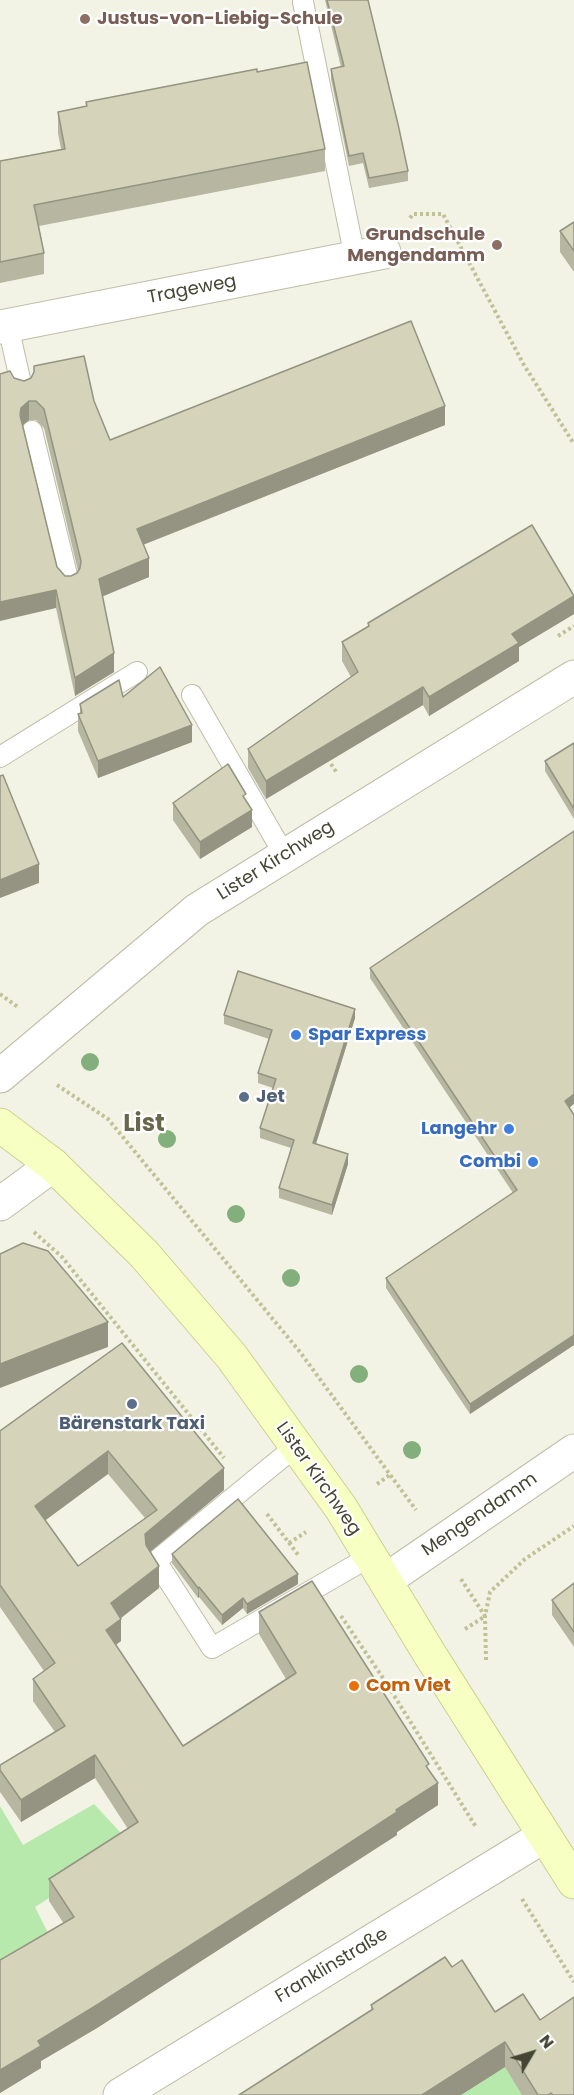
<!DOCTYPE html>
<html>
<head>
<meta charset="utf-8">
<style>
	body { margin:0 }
	#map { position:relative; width:574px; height:2095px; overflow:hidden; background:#f2f3e5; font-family:Poppins,sans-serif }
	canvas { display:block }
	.north { position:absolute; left:502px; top:2023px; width:60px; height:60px; -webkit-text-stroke:4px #fff; paint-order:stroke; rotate:52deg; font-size:16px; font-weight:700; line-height:24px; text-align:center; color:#454534 }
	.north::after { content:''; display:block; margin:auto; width:21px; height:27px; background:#454534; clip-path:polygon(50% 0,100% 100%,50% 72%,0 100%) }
</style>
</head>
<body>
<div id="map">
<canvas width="574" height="2095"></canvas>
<div class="north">N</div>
</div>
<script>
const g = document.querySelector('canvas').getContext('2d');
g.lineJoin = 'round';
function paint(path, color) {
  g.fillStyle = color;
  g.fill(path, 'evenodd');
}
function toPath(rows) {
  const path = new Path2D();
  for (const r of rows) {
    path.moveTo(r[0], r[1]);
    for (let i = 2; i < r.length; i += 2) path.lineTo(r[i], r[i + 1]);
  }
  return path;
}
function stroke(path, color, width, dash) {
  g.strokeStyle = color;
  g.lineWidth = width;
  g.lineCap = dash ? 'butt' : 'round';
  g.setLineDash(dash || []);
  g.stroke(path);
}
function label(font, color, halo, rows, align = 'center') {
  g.font = font + ' Poppins,sans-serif';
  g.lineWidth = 4.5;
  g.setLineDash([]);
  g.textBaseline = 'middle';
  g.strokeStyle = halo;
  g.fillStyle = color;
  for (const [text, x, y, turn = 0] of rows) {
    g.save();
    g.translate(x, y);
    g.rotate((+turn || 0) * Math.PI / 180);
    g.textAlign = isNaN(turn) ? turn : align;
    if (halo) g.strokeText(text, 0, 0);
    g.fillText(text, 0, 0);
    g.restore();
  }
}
paint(toPath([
	[94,1804,132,1845,35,1907,56,1949,0,1981,0,1806,23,1845],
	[522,2056,525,2095,461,2095]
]), '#b8e9ac');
const lane = toPath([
	[303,2,355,258],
	[8,326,22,388],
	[32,431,69,583],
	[192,695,285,856],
	[0,757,137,672],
	[296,1446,156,1561,212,1648,371,1556]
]);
const street = toPath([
	[0,327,384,252],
	[0,1076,197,910,574,677],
	[0,1204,53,1165],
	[386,1580,574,1451],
	[120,2095,544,1836]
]);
const secondary = toPath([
	[0,1125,53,1165,144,1254,232,1357,341,1508,429,1653,574,1882]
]);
stroke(lane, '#bebea7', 22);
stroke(street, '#bebea7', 35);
stroke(secondary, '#cbd191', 35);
stroke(toPath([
	[410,218,413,214,443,214,524,365,574,444],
	[558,636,574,626],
	[331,764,337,773],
	[0,994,18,1007],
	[57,1085,108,1119,300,1352,416,1510],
	[34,1232,62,1257,224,1458],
	[377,1484,391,1474],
	[267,1514,299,1556],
	[289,1543,306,1532],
	[461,1579,485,1616],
	[341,1616,385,1681,476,1827],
	[465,1629,484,1617],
	[486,1660,485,1616,490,1592,525,1559,574,1526],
	[522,1899,574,1982]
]), '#c1c198', 4, [3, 3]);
stroke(lane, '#fff', 20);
stroke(street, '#fff', 33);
stroke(secondary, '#f8ffc2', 33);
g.fillStyle = '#83af7c';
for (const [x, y] of [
	[90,1062],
	[167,1139],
	[236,1214],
	[291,1278],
	[359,1374],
	[412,1450]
]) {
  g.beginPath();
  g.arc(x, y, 9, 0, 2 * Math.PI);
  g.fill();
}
paint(toPath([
	[325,0,368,0,408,171,408,181,369,188,363,163,349,166,331,79,331,69,341,67],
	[257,72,325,149,325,171,39,226,44,253,44,274,0,283,0,161,61,149,58,133,58,112,86,106,86,102],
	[574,222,574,272,560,252,560,231],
	[14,378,94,401,110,440,445,425,143,545,149,577,102,596,114,672,75,696,56,608],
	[29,420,36,420,44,428,78,571,77,573,71,576,65,576,57,567,23,425],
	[574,614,519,647,519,661,429,716,423,705,266,799,248,768,248,749,351,677,342,661,342,642,368,627,368,623],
	[123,697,192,742,98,778,78,731,78,714,80,713,80,704],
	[574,743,574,819,545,771,545,761],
	[246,800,252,827,200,859,173,820,173,803],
	[370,968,569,1108,574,1115,574,1345,470,1414,386,1288,386,1278,513,1193,370,978],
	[224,1015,355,1018,316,1144,348,1164,332,1215,279,1198,279,1188,291,1148,260,1138,260,1128,273,1088,258,1083,258,1073,269,1039,224,1024],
	[122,1343,224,1490,150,1552,159,1588,120,1618,121,1641,116,1645,183,1746,286,1679,259,1634,259,1612,429,1770,438,1805,397,1832,397,1835,299,1898,97,2028,41,2061,41,2068,0,2093,64,1924,49,1901,49,1879,128,1829,95,1778,21,1822,0,1792,0,1765,55,1732,33,1701,33,1679,44,1671,0,1607,0,1431],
	[108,1474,145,1518,78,1566,45,1520],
	[172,1554,298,1584,247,1614,243,1608,222,1625,199,1597,198,1598,172,1563],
	[574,1583,574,1647,552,1615,552,1600],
	[452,1967,574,2095,522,2095,505,2067,461,2095,239,2095,371,2010,371,2005]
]), '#b7b6a0');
paint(toPath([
	[29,401,29,420,21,427,21,408],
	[445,406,445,425,137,547,137,529],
	[149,558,149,577,99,598,99,579],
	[56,590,56,608,0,621,0,602],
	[574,596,574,614,519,647,519,661,429,716,429,697,512,634],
	[114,653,114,672,75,696,75,678],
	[423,687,423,705,266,799,266,781],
	[192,725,192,742,98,778,98,761],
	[252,810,252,827,200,859,200,842],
	[39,864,39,883,0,898,0,880],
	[355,1009,355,1018,313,1153,313,1143],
	[574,1094,574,1104,565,1111,565,1101],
	[348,1154,348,1164,332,1215,332,1205],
	[108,1322,108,1347,0,1388,0,1364],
	[574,1335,574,1345,470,1414,470,1404],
	[108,1451,108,1474,35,1528,35,1506],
	[224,1468,224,1490,145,1556,145,1534],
	[159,1566,159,1588,111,1626,111,1603],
	[298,1574,298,1584,247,1614,247,1604],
	[199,1587,199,1597,198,1598,198,1588],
	[243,1598,243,1608,222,1625,222,1615],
	[121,1619,121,1641,106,1652,106,1630],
	[95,1755,95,1778,21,1822,21,1800],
	[438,1783,438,1805,397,1832,397,1835,97,2028,41,2061,41,2068,0,2093,0,2070,38,2041],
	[505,2042,505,2067,461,2095,422,2095]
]), '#959482');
const building = toPath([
	[327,0,368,0,398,124,408,171,369,178,363,153,349,156,331,69,344,66,327,0],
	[307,62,325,149,34,205,44,253,0,262,0,161,65,149,58,112,87,106,86,102,257,69,257,72,307,62],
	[574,222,574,251,560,231,574,222],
	[411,321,445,406,137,529,149,558,99,579,114,653,75,678,56,590,0,602,0,374,10,371,14,378,24,381,31,378,34,372,34,366,84,356,94,401,110,440,411,321],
	[29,401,36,401,44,409,81,561,80,568,77,573,71,576,65,576,57,567,20,415,21,408,29,401],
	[532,525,574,596,512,634,519,643,429,697,423,687,266,781,248,749,358,672,342,642,369,626,368,623,532,525],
	[160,667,192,725,98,761,78,714,82,713,80,704,119,680,123,697,160,667],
	[574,743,574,809,545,761,574,743],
	[228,764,246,794,243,796,252,810,200,842,173,803,228,764],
	[3,775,39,864,0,880,0,776,3,775],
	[574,831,574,1094,565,1101,574,1115,574,1335,470,1404,386,1278,517,1190,370,968,574,831],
	[238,971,355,1009,313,1143,348,1154,332,1205,279,1188,294,1140,260,1128,276,1079,258,1073,272,1030,224,1015,238,971],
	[23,1243,48,1251,108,1322,0,1364,0,1254,23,1243],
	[122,1343,224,1468,145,1534,146,1545,159,1566,111,1603,121,1619,106,1630,183,1746,296,1673,259,1612,312,1581,429,1764,426,1766,438,1783,396,1810,397,1812,299,1876,97,2005,38,2041,41,2046,0,2070,0,1960,74,1917,49,1879,138,1822,95,1755,21,1800,0,1770,0,1765,65,1726,33,1679,55,1663,0,1585,0,1431,122,1343],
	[108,1451,157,1510,78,1566,35,1506,108,1451],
	[238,1499,298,1574,247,1604,243,1598,222,1615,199,1587,198,1588,172,1554,238,1499],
	[574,1583,574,1632,552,1600,574,1583],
	[445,1957,452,1967,462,1960,495,2012,523,1994,540,2020,574,1997,574,2095,553,2095,551,2093,548,2095,538,2095,505,2042,422,2095,239,2095,373,2009,371,2005,445,1957]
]);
paint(building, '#d5d4ba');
stroke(building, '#959482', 1.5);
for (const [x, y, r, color] of [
	[85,19,6,"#8d6e63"],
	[497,245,6,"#8d6e63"],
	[296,1035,6,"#3f7fe0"],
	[244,1097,6,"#5c6f8a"],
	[509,1129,6,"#3f7fe0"],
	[533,1162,6,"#3f7fe0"],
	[132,1404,6,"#5c6f8a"],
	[354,1686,6,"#e8710a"]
]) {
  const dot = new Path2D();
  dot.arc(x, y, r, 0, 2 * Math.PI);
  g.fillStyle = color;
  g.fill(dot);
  stroke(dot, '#fff', 2);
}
label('bold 18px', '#785e54', '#fff', [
	["Justus-von-Liebig-Schule",97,19],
	["Grundschule",485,235,"right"],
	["Mengendamm",485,256,"right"]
], 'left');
label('18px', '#454534', '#fff', [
	["Trageweg",192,290,-11],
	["Lister Kirchweg",276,861,-32],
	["Lister Kirchweg",318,1479,55],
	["Mengendamm",480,1515,-34],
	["Franklinstraße",332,1966,-31]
]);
label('bold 18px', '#366cbe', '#fff', [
	["Spar Express",308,1035,"left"],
	["Langehr",497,1129],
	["Combi",521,1162]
], 'right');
label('bold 18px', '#4e5e75', '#fff', [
	["Jet",256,1097],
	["Bärenstark Taxi",132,1424,"center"]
], 'left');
label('bold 18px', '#c56008', '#fff', [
	["Com Viet",366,1686]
], 'left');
label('bold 24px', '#68674b', '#fff', [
	["List",144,1125]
]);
</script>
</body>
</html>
